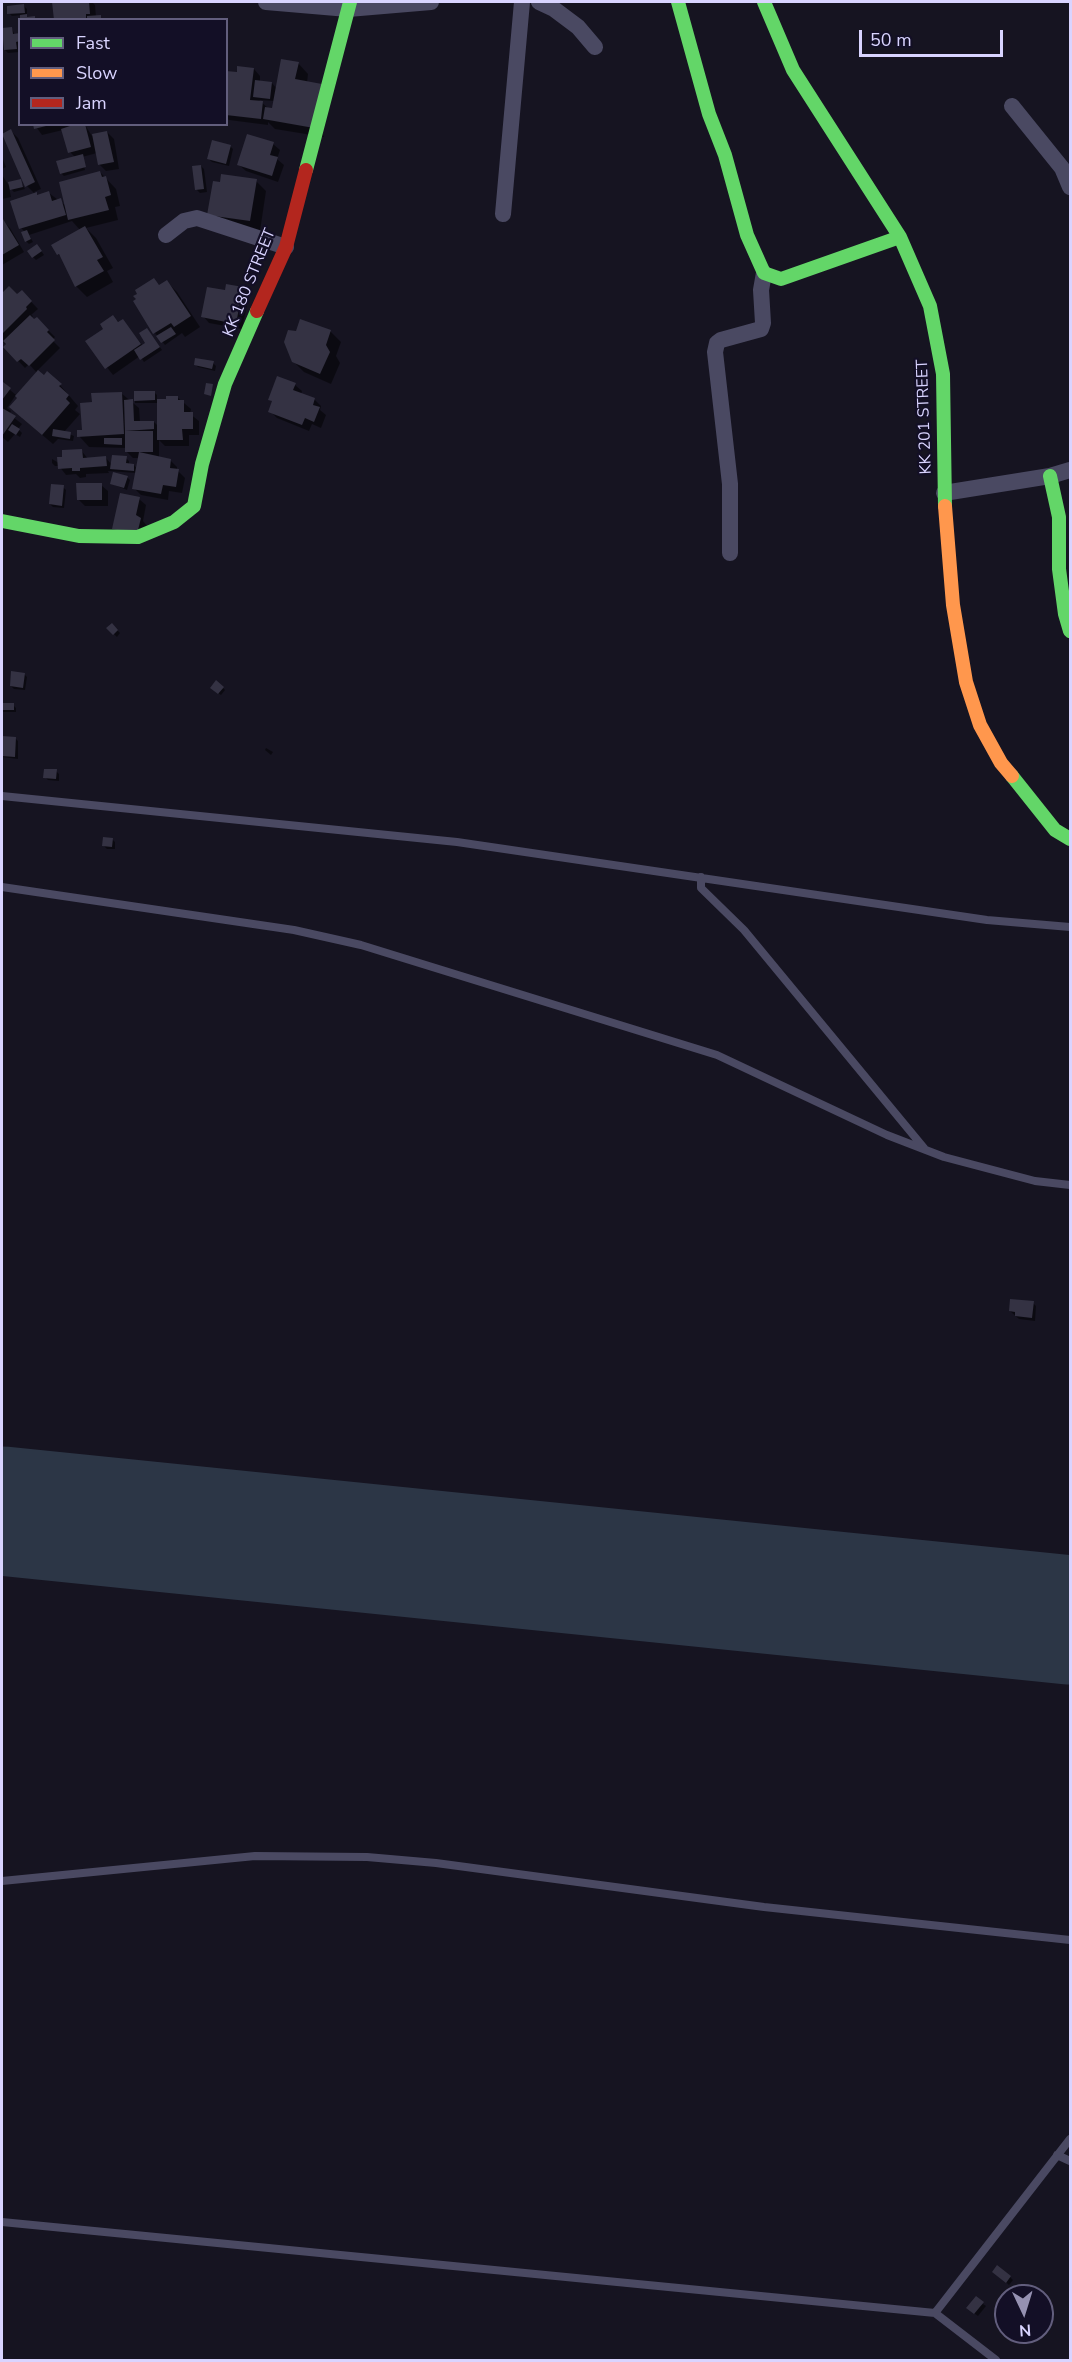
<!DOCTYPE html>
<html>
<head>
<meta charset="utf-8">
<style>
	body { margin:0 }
	#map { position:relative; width:1072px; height:2362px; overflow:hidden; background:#161421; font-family:"Nunito Sans",sans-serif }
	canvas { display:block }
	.frame { position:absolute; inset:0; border:3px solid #d9d4ff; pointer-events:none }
	.legend { position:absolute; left:18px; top:18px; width:210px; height:108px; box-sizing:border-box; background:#130f26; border:2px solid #625e7d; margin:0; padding:8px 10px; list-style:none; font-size:18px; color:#d9d4ff }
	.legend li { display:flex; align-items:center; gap:12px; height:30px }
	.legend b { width:30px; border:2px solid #625e7d }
	.north { position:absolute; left:994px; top:2284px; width:60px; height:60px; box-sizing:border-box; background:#130f26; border:2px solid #625e7d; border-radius:50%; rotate:176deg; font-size:16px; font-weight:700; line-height:24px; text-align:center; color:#d9d4ff }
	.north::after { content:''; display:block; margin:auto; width:21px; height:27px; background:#9591b1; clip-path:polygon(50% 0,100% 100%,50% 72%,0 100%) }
	.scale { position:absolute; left:859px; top:30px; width:144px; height:27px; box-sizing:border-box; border:3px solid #d9d4ff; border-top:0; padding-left:8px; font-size:18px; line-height:21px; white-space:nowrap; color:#d9d4ff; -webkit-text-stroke:4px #130f26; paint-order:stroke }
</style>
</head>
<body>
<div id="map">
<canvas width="1072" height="2362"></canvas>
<div class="frame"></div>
<ul class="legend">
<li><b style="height:8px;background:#63d668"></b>Fast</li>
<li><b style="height:8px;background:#ff974d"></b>Slow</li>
<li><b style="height:8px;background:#b3261e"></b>Jam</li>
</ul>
<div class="north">N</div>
<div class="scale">50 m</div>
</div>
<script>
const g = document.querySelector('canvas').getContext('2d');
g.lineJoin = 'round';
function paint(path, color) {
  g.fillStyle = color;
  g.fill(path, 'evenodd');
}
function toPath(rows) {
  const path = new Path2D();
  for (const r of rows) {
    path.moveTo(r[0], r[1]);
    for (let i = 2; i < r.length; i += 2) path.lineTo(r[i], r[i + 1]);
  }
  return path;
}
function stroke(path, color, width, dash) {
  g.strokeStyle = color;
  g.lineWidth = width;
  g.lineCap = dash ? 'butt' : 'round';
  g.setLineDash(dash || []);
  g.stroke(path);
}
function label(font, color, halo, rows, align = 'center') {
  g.font = font + ' "Nunito Sans",sans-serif';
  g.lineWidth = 4.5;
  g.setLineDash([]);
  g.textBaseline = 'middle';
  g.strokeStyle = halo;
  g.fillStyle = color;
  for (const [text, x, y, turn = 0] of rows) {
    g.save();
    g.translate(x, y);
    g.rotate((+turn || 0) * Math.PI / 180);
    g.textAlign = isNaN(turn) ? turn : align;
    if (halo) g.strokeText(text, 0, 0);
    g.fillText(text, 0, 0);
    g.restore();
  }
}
paint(toPath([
	[54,2,92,2,95,5,96,17,103,20,55,20],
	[24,6,27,9,27,17,36,20,22,20,22,15,12,16,9,13],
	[12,29,15,35,20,34,19,52,8,53,5,50],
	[298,63,308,74,307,83,324,137,275,129,268,122,268,125,229,120,226,118,226,74,254,69,260,76,260,82,272,83,277,89],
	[259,100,275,101,273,110,269,109],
	[34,124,88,124,85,125,92,136,107,132,114,139,119,169,106,171,99,164,97,153,82,157,85,170,64,176,61,173,75,157,70,152,63,130,42,135],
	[11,131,18,138,41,189,34,192,38,196,49,193,66,206,100,172,116,189,120,206,115,207,118,220,86,228,96,238,113,268,107,271,113,282,87,297,76,286,63,259,58,254,80,230,72,221,29,235,33,242,29,244,26,241,25,232,21,228,35,194,27,186],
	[273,144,280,150,277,159,284,165,278,182,246,171,239,165],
	[230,146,233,149,229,166,212,162,209,159],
	[2,157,6,167,2,169],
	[201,166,204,169,207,192,200,193,197,190],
	[2,175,8,184,20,181,25,189,14,192,9,187,11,197,2,199],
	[256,181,266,191,260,231,209,215],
	[3,221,10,228,24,252,2,265],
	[40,249,44,255,36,260,33,257],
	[154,280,160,286,167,282,177,292,200,327,185,337,182,333,165,345,155,333,135,302],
	[9,288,17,296,22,292,38,309,31,315,33,316,31,318,34,321,37,319,55,337,52,340,60,348,37,371,60,385,78,406,75,410,80,414,64,432,74,436,73,441,58,439,53,444,22,418,37,373,29,364,25,368,5,347,6,345,2,341,2,295],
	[242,288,249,295,242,329,209,323,203,316,227,292],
	[113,317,120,323,123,321,143,346,147,343,150,333,162,350,144,362,140,356,113,375,87,342,105,329],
	[330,331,341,342,336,356,340,363,331,384,304,372,293,361],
	[213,363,216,366,215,371,198,367,195,364],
	[3,384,16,395,7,408,11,411,9,414,22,424,18,429,22,433,20,437,15,434,8,442,2,437,2,387],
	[295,385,302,391,301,394,315,400,321,406,320,410,326,415,321,428,312,424,309,431,277,418,270,411,273,402,270,399],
	[154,392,157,395,157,401,177,397,191,409,190,414,199,421,199,435,189,435,189,446,165,446,159,440,159,458,170,460,177,467,177,470,185,478,182,493,169,491,168,500,141,495,134,488,137,473,108,471,109,473,86,474,86,477,80,478,76,474,66,475,59,466,55,466,52,463,52,459,59,463,81,450,88,459,106,458,112,465,126,458,129,461,129,465,134,465,137,469,139,458,133,458,126,451,126,448,89,447,79,436,84,431,93,404,121,393,139,408,140,422,154,422,158,426,158,403,135,403,135,393],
	[127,477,130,480,127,490,112,484],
	[101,485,108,491,108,506,85,506,78,499],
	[63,487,66,490,64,508,53,507,50,504],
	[139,499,146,505,143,521,147,526,120,535],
	[112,625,120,633,117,637,108,628],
	[24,674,27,677,25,690,14,689,11,686],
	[223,688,225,690,221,695,215,691],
	[2,704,13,705,16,708,16,712,2,712],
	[2,738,15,738,18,741,18,759,2,757],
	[266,748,273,752,271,755,265,750],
	[56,771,59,774,59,781,48,780,45,777],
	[112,839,115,842,115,849,107,849,104,846],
	[1033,1303,1036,1306,1035,1321,1019,1319,1010,1311],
	[997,2274,1010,2277,1013,2280,1009,2285],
	[983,2304,986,2306,978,2316,971,2311]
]), '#0007');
stroke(toPath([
	[2,1511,1070,1620]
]), '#2c3646', 129);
paint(toPath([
	[52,2,89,2,90,14,86,14,86,20,54,20],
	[24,4,25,13,7,14,7,6],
	[27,14,27,17,35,16,35,20,20,20,20,15],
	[101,15,101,20,87,20,87,16],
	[12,27,13,34,20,33,20,41,16,42,17,49,4,50,2,28],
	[281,59,299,62,295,79,322,84,314,128,263,119,265,107,272,108],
	[237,66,254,68,250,100,263,101,261,119,226,115,226,71,237,72],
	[255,80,272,82,270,99,253,97],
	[33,124,50,124,50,125,34,129],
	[76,124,85,124,91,147,68,153,61,129],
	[11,129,35,182,25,187,2,134],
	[107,131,114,162,98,165,92,134],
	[247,134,274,142,270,155,278,157,272,176,237,165],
	[212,140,231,145,226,164,207,159],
	[83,154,86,167,60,174,56,161],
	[201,165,204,189,195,190,192,166],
	[100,171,102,177,106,176,111,195,105,197,109,210,68,220,59,182],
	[221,174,257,179,250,221,207,215,213,181,220,182],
	[21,179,23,187,10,190,8,182],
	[49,191,52,201,61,198,66,215,19,229,10,201,37,192,37,195],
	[3,219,19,245,2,255,2,220],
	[85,226,103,257,97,260,104,271,75,287,59,254,57,255,51,245],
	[27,230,31,239,25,242,21,232],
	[37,244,42,251,32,258,27,251],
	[154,278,159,285,167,280,191,316,174,327,171,323,153,334,133,301,136,299,133,296,137,294,135,290],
	[226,284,243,287,236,324,201,317,207,287,225,290],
	[9,286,17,294,22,290,32,301,26,307,27,309,2,334,2,293],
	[30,315,34,319,37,317,49,330,47,332,55,340,29,366,21,359,17,362,3,347,6,344,3,341],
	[113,315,118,322,123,319,141,344,105,369,85,341,103,329,100,324],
	[300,319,331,330,326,345,330,352,320,374,292,362,284,342,288,330,296,331],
	[171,327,176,334,161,343,156,336],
	[147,328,160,347,140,360,134,350,145,343,139,333],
	[195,358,214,361,212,369,194,365],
	[38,370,44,375,47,371,62,384,59,386,69,395,66,399,70,403,42,435,9,407,17,398,15,396],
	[277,376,296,383,293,390,315,398,313,405,320,407,314,422,305,418,302,425,268,412,272,401,268,400],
	[3,382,11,388,2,400,2,384],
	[206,383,213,384,211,396,204,394],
	[134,391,155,391,155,400,134,401],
	[122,392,124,434,77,437,77,430,82,430,80,403,92,402,91,393],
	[166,396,178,396,178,400,184,400,184,412,193,412,193,429,182,429,183,440,157,440,157,399,166,399],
	[133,399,134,421,154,421,154,429,125,431,124,400],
	[2,408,16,416,2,436],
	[12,424,20,429,16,435,8,430],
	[53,429,71,432,70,439,52,436],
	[125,431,153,431,153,452,125,452],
	[104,438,122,438,122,445,104,444],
	[82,449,83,458,106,456,107,466,80,468,80,471,72,471,72,468,58,469,57,457,62,457,62,450],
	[139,452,171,459,170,468,179,469,176,487,163,485,161,494,132,489],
	[112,455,127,456,126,463,134,464,134,471,110,469],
	[113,472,128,476,124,488,110,484],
	[76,483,102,483,102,500,77,500],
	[51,484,64,485,62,506,49,504],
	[120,493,140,497,136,515,141,518,137,534,112,529],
	[112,623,118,630,113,635,106,628],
	[11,671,25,673,23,688,10,686],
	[216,680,224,687,218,694,210,688],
	[2,703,14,703,14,710,2,710],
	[2,736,16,737,15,757,2,756],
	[44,769,57,769,56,779,43,778],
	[103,837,113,838,112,847,102,846],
	[1010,1299,1034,1301,1032,1318,1015,1316,1015,1312,1009,1311],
	[997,2265,1011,2276,1006,2283,992,2272],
	[976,2296,984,2302,974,2314,966,2308]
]), '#343243');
stroke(toPath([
	[2,796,457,842,987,920,1070,927],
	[701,877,701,888,744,930,924,1148],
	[2,887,294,930,361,945,717,1055,887,1135,944,1157,1035,1181,1070,1185],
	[2,1881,255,1856,367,1857,436,1863,764,1907,1070,1940],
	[1057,2155,1070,2161],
	[2,2222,935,2313,996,2360],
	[935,2313,1070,2139]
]), '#4a4962', 8);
stroke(toPath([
	[266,2,348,9,431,2],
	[539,2,554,9,578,27,595,47],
	[1012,106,1062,168,1070,187],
	[503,214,522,2],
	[166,235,184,221,197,218,286,247],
	[944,493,1050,476,1070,470],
	[730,553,730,484,715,352,717,343,721,340,761,329,763,323,761,290,764,273]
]), '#4a4962', 16);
stroke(toPath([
	[678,2,709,114,725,155,747,235,764,273,781,279,900,237],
	[764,2,793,70,900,237,930,306,943,374,945,506],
	[306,170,350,2],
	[1050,476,1059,517,1059,569,1065,614,1070,631],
	[2,521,79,536,138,537,174,522,194,506,202,464,225,384,257,311],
	[1012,776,1055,830,1070,839]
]), '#63d668', 14);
stroke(toPath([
	[945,506,953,605,966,682,980,725,1001,763,1012,776]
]), '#ff974d', 14);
stroke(toPath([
	[257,311,286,247,306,170]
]), '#b3261e', 14);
label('16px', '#d9d4ff', '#130f26', [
	["KK 180 STREET",250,283,-68],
	["KK 201 STREET",925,417,-92]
]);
</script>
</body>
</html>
